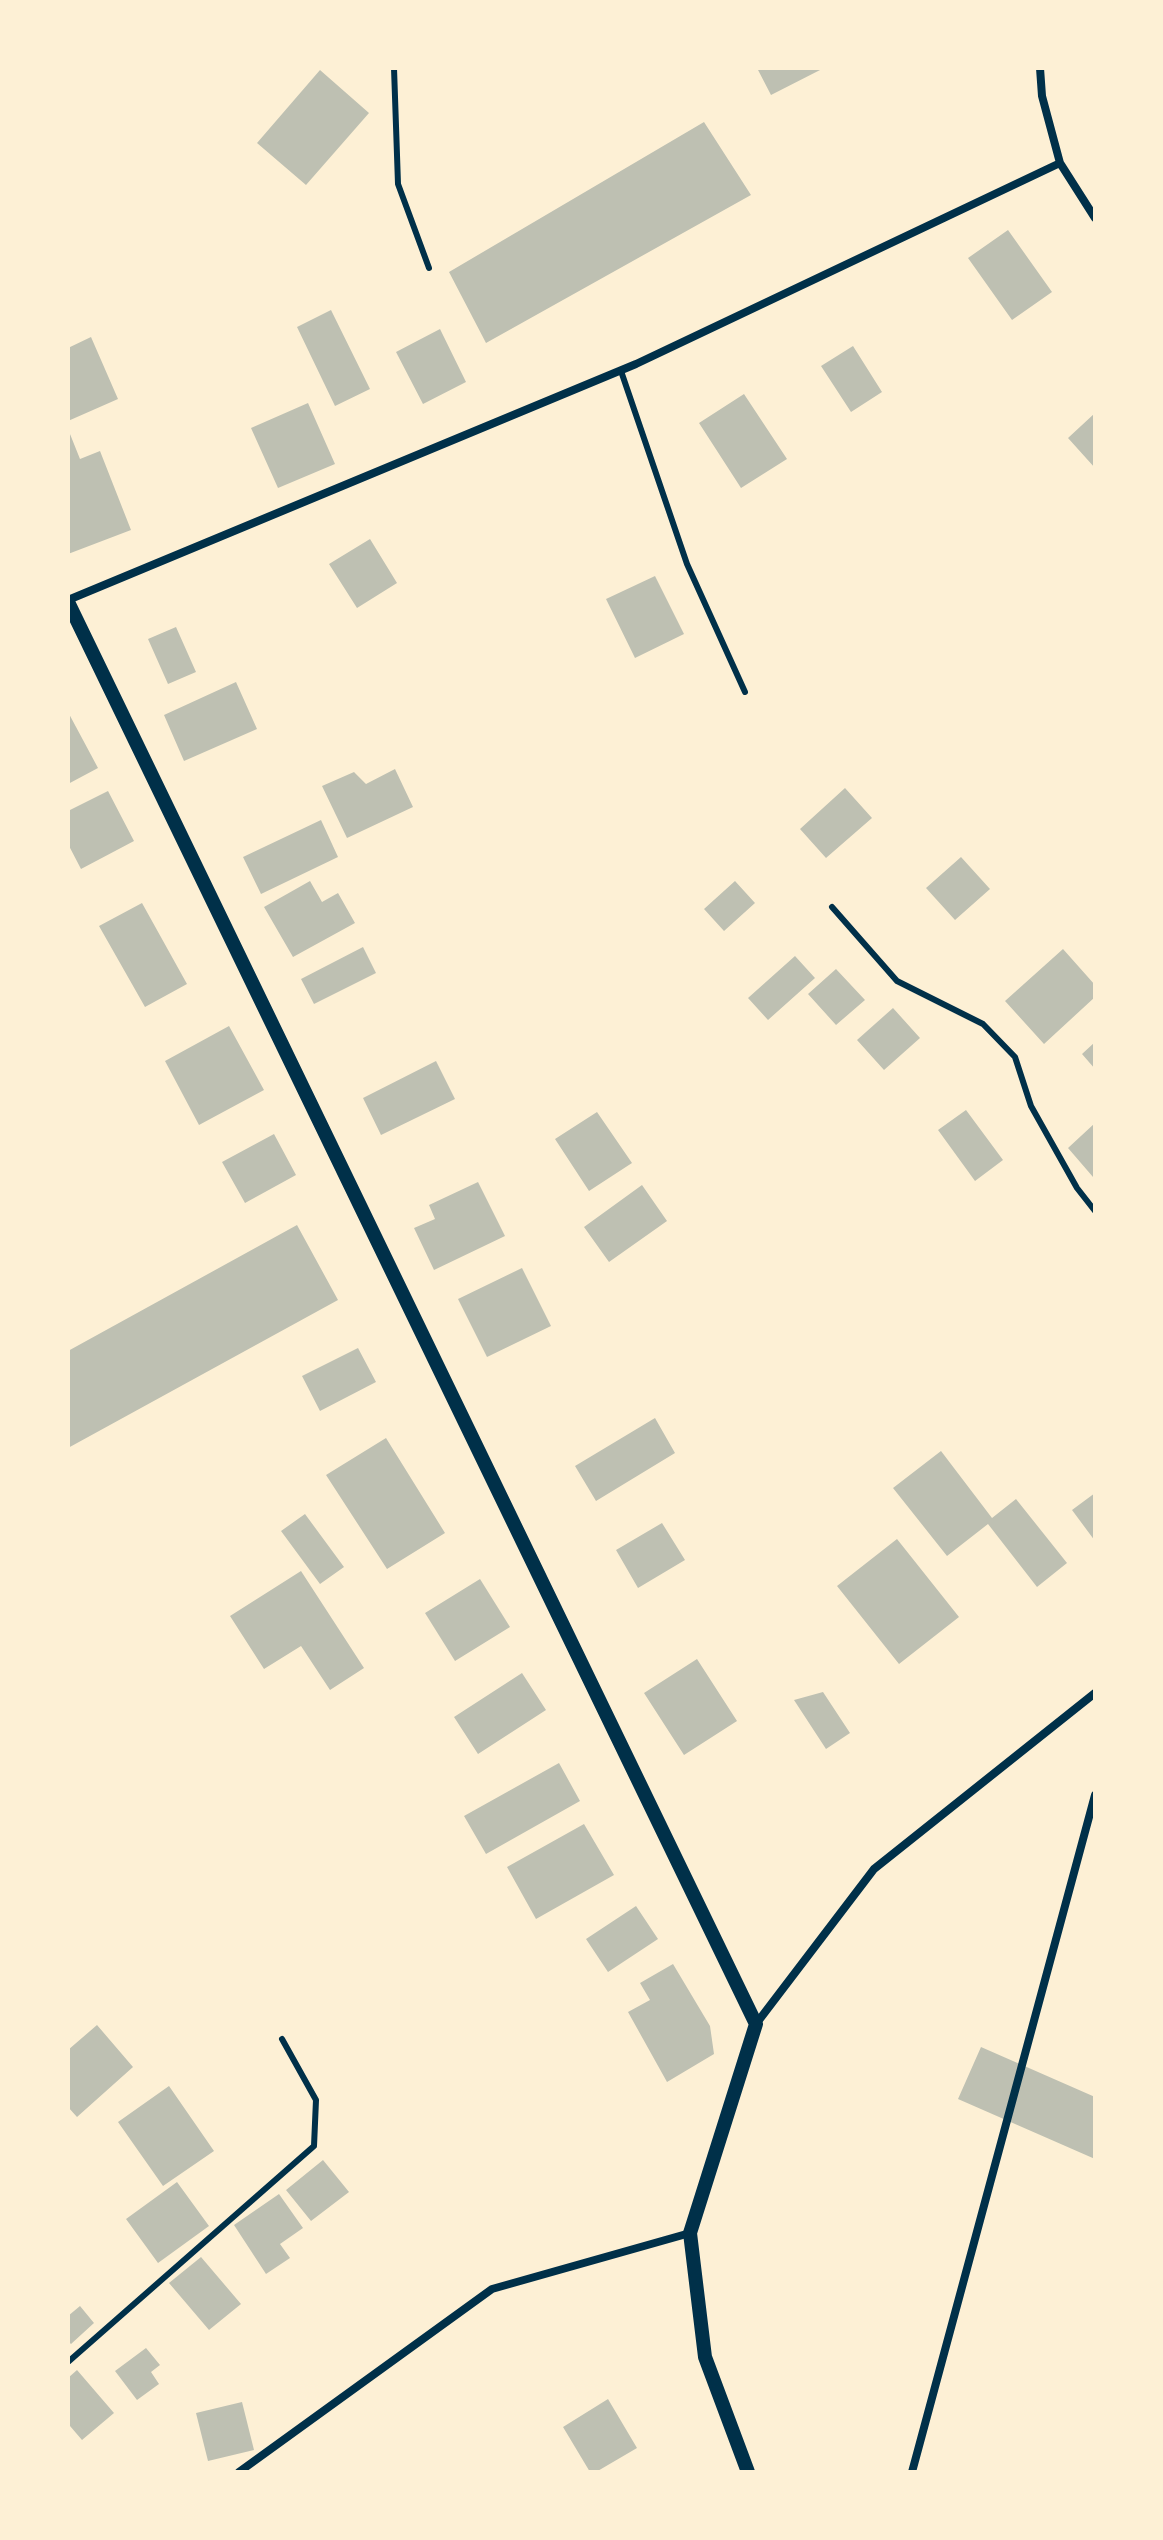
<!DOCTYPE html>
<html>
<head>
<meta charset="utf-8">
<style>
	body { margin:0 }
	#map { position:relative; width:1163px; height:2540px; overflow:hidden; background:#fdf0d5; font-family:"IBM Plex Serif",serif }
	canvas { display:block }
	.frame { position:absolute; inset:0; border:70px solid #fdf0d5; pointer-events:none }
</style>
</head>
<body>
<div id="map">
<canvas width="1163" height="2540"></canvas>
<div class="frame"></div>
</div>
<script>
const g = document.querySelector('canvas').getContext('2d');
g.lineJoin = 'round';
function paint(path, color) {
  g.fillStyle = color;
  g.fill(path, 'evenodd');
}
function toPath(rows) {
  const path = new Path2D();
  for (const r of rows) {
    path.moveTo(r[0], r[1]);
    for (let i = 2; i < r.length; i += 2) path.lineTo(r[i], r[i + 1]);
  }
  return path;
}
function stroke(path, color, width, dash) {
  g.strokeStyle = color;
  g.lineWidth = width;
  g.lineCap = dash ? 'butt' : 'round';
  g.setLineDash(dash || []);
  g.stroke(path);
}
paint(toPath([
	[757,68,824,68,771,95],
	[320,70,369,113,306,185,257,143],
	[704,122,751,195,486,343,449,272],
	[1008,230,1052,292,1012,320,968,258],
	[331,310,370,389,335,406,297,327],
	[440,329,466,382,423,404,396,352],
	[91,337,118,399,68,421,68,348],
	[853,346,882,392,851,412,821,366],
	[744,394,787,459,741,488,699,423],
	[308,403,335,464,278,488,251,428],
	[1095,413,1095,468,1068,438],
	[68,429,80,459,100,451,131,530,68,554],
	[370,539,397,583,357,608,329,564],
	[655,576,684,634,635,658,606,599],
	[176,627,196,672,168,684,148,639],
	[236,682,257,729,184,761,164,715],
	[68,712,98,768,68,784],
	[395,769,413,807,347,838,322,786,354,772,366,784],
	[845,788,872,818,826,858,800,829],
	[108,791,134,841,81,869,68,844,68,811],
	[321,820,338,857,261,894,243,857],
	[961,857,990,889,955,920,926,888],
	[310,881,322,902,338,893,355,923,293,957,264,907],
	[735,881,755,903,724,931,704,909],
	[142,903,187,984,145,1007,99,926],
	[363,947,376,973,314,1004,301,979],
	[1063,949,1095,985,1095,997,1044,1044,1005,1001],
	[795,956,815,978,768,1020,748,998],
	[836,969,865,1000,836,1025,808,994],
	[893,1008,920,1038,884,1070,857,1040],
	[229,1026,264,1090,199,1125,165,1061],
	[1095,1042,1095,1069,1082,1054],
	[436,1061,455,1099,381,1135,363,1098],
	[966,1110,1003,1160,975,1181,938,1130],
	[597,1112,632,1163,589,1191,555,1139],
	[1095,1123,1095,1175,1093,1177,1068,1148],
	[274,1134,296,1175,245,1203,222,1162],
	[478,1182,505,1236,434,1270,414,1228,435,1219,429,1205],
	[642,1185,667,1221,609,1262,584,1227],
	[297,1225,338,1300,68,1448,68,1351],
	[522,1268,551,1326,487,1357,458,1299],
	[358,1348,376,1382,320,1411,302,1376],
	[655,1418,675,1453,596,1501,575,1466],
	[386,1438,445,1533,387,1569,326,1475],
	[941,1451,992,1518,1016,1499,1067,1563,1037,1587,988,1524,947,1556,893,1488],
	[1095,1493,1095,1541,1072,1510],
	[305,1514,344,1567,320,1584,281,1531],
	[662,1523,685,1560,638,1588,616,1550],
	[897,1539,959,1617,899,1664,837,1586],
	[301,1571,364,1668,330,1690,301,1646,264,1669,230,1616],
	[480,1579,510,1627,455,1661,425,1613],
	[697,1659,737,1721,684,1755,644,1693],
	[522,1673,546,1710,478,1754,454,1717],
	[823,1692,850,1733,826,1749,794,1700],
	[559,1763,580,1801,486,1854,464,1816],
	[584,1824,614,1875,536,1919,507,1867],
	[636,1906,658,1939,608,1972,586,1939],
	[673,1964,710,2026,714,2054,667,2082,628,2012,650,2000,640,1983],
	[97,2025,133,2067,77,2117,68,2107,68,2050],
	[981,2047,1095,2097,1095,2159,958,2099],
	[169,2086,214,2151,163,2186,118,2122],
	[323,2160,349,2192,311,2221,286,2190],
	[177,2182,209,2226,158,2263,126,2219],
	[279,2194,303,2228,280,2244,290,2258,266,2274,234,2225],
	[201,2257,241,2304,209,2330,169,2283],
	[80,2306,94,2323,71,2344,68,2341,68,2316],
	[146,2348,160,2365,151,2372,159,2384,137,2400,115,2371],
	[77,2370,114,2413,82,2440,70,2426,68,2428,68,2378],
	[608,2399,637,2448,596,2472,590,2472,563,2427],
	[242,2402,254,2450,208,2461,196,2413]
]), '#bec0b2');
stroke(toPath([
	[394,68,398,184,429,268],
	[621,371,687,564,745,692],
	[832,907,897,981,983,1024,1015,1057,1031,1106,1077,1188,1095,1211],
	[68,2362,314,2146,316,2100,282,2039]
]), '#003049', 6);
stroke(toPath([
	[1040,68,1042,96,1060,163,1095,218],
	[68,600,636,364,1060,163],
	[756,2024,874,1869,1095,1693],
	[239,2472,492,2289,690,2233],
	[912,2472,1095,1795]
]), '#003049', 8);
stroke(toPath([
	[68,602,756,2024,690,2233,705,2357,748,2472]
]), '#003049', 14);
</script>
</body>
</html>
